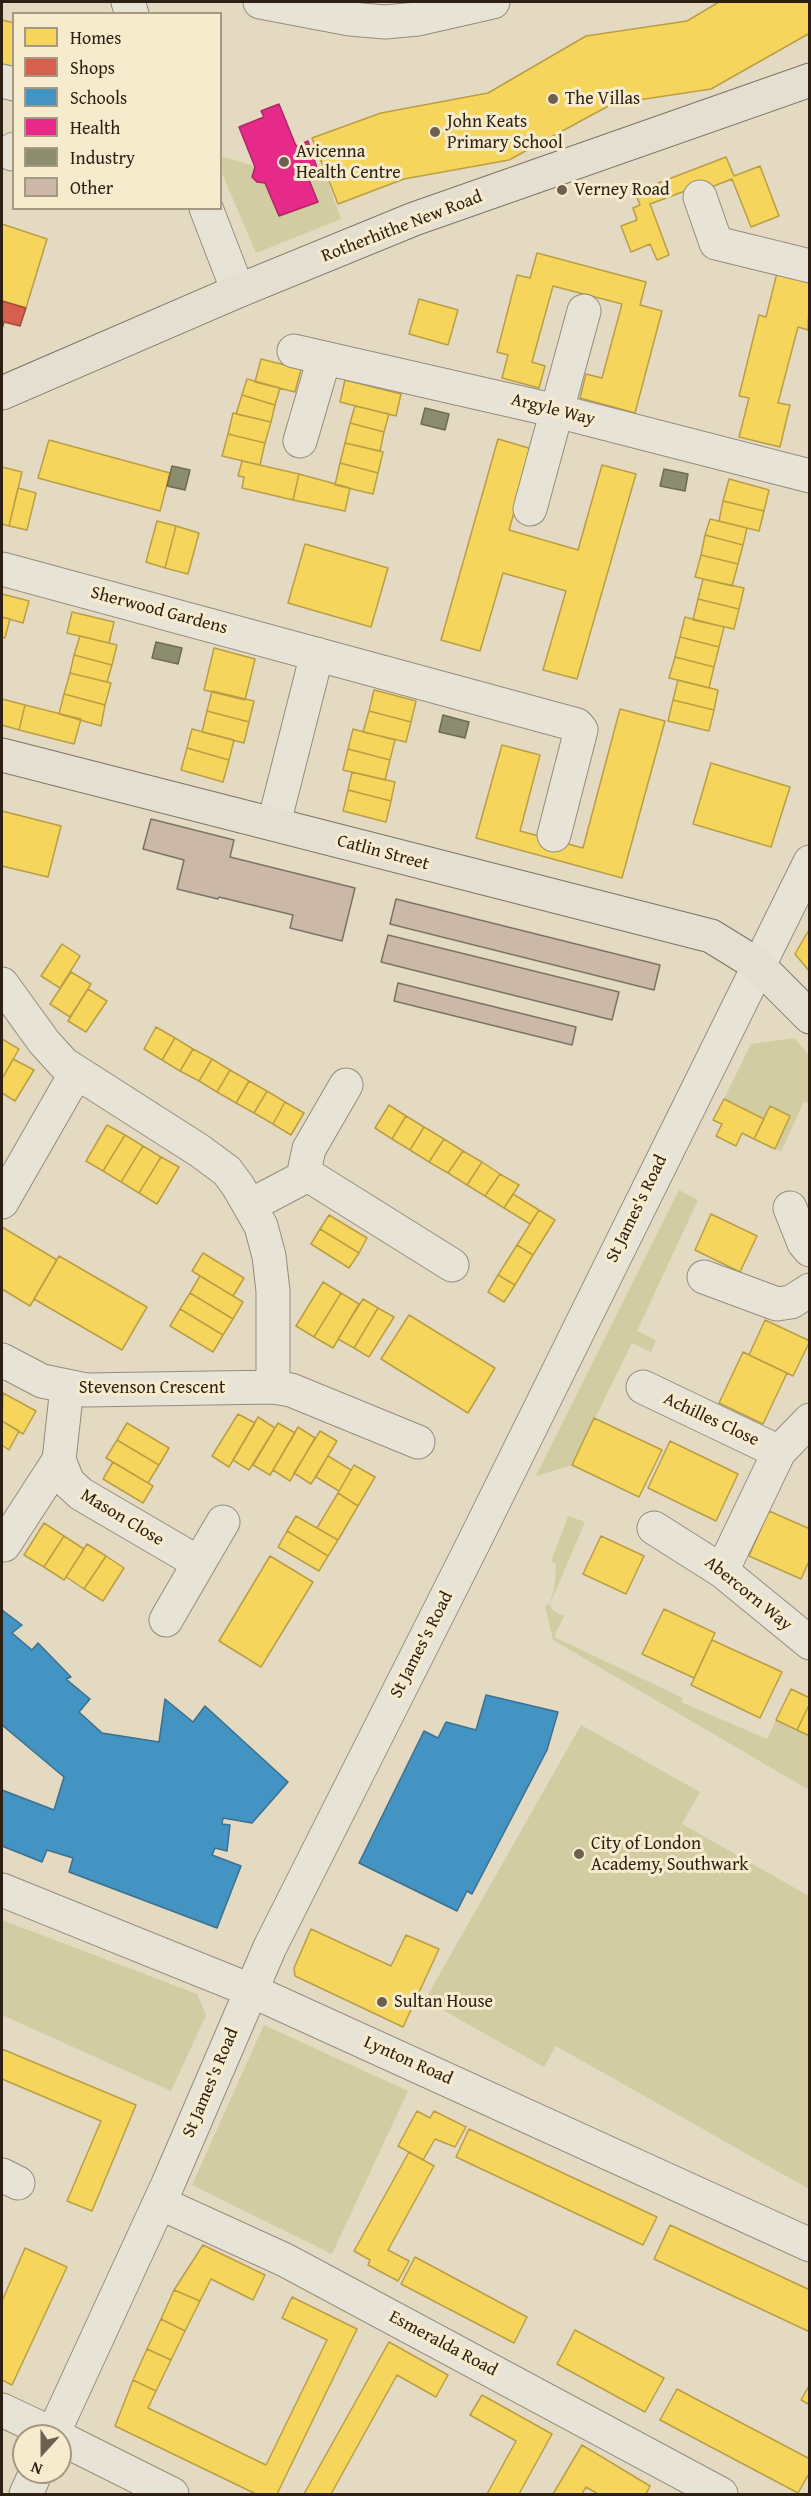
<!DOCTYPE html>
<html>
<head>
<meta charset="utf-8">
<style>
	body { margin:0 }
	#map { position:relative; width:811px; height:2496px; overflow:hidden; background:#e4dac1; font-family:"Gentium Book Plus",serif }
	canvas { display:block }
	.frame { position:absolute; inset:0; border:3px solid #2d1f14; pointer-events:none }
	.legend { position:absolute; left:12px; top:12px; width:210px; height:198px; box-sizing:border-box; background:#f7ebcd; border:2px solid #a69983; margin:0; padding:8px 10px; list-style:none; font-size:18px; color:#2d1f14 }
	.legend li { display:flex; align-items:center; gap:12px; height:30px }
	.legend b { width:30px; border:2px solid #a69983 }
	.north { position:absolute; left:12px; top:2424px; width:60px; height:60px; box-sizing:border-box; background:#f7ebcd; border:2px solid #a69983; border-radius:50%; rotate:201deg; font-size:16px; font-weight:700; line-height:24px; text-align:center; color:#2d1f14 }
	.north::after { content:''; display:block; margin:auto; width:21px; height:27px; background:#6d6051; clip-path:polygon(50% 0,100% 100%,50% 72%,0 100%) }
</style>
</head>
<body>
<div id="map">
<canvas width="811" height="2496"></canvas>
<div class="frame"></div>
<ul class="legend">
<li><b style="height:16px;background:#f6d55c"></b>Homes</li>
<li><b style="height:16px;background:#d6604d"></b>Shops</li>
<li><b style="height:16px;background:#4393c3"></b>Schools</li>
<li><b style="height:16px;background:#e7298a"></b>Health</li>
<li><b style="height:16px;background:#8c8c6e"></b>Industry</li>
<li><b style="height:16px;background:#cbb8a6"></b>Other</li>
</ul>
<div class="north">N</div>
</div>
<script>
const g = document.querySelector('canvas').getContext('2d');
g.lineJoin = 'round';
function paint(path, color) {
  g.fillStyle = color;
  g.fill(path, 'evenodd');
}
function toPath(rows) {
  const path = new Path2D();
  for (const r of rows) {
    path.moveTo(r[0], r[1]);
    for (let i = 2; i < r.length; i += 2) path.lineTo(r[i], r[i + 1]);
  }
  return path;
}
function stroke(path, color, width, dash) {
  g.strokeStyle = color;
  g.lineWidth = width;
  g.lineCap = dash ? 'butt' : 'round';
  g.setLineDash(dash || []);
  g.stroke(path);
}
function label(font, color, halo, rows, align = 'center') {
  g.font = font + ' "Gentium Book Plus",serif';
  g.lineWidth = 6;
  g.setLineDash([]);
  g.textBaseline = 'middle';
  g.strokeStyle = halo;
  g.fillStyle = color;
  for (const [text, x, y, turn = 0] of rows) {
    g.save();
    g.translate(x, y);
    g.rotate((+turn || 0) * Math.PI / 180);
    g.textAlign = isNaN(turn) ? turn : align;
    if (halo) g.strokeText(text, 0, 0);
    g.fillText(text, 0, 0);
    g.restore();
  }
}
paint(toPath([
	[224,157,254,166,252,177,257,182,265,183,279,216,317,202,307,175,323,169,341,219,256,253,221,171,220,158],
	[794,1038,809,1055,809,1104,804,1101,781,1152,775,1149,790,1116,770,1106,764,1119,724,1099,751,1044],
	[679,1190,698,1200,637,1331,656,1340,651,1352,632,1343,572,1465,536,1476],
	[568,1516,585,1522,550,1604,553,1611,564,1616,554,1637,683,1698,681,1702,767,1739,776,1720,809,1736,809,1790,553,1640,545,1606,550,1604,555,1583,556,1564,551,1562],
	[581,1725,700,1792,682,1824,809,1896,809,2189,556,2046,544,2067,425,2000],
	[2,1920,197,1994,206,2015,171,2091,2,2015],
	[264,2025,408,2091,332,2254,192,2185]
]), '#d1cca1');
const homes = toPath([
	[719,2,810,2,810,33,711,89,612,104,509,160,404,179,338,204,312,138,381,113,488,93,586,36,687,21,719,2],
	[2,20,14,23,14,67,2,64,2,20],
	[726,157,734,176,760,166,779,216,751,227,732,179,706,189,704,184,650,204,669,255,657,260,650,244,631,252,621,226,637,220,633,208,640,205,635,192,726,157],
	[2,224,47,239,26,308,2,301,2,224],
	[537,253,646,282,640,305,662,311,635,413,580,398,586,374,602,378,622,304,553,286,532,362,545,366,539,388,502,378,508,355,497,352,517,275,530,278,537,253],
	[777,273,810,281,808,330,798,327,778,403,790,405,780,447,739,437,749,398,739,396,759,315,766,317,777,273],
	[419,299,458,310,448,345,409,334,419,299],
	[261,359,301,369,295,392,255,382,261,359],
	[247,379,280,388,275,405,242,395,247,379],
	[345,380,401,394,396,416,340,402,345,380],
	[242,395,275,405,271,422,236,414,242,395],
	[355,406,389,414,384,432,350,423,355,406],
	[233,413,271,422,265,443,228,434,233,413],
	[350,423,384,432,380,451,345,443,350,423],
	[228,434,265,443,260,465,222,456,228,434],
	[498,439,532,449,509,530,578,550,602,465,636,474,577,679,543,670,566,591,503,573,480,651,441,640,498,439],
	[49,440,170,473,160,511,38,478,49,440],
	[345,443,383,452,378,473,340,463,345,443],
	[242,461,299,474,293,500,242,488,244,477,238,476,242,461],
	[340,463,378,473,373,494,335,485,340,463],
	[2,467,22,472,9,526,2,524,2,467],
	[299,474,350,488,345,511,293,500,299,474],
	[729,479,769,490,764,511,723,501,729,479],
	[18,488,36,493,27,530,9,526,18,488],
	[723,501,764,511,759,531,719,521,723,501],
	[710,519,747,528,743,545,705,535,710,519],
	[157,521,176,526,165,568,146,562,157,521],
	[176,526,199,533,188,574,165,568,176,526],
	[705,535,743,545,738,564,701,555,705,535],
	[305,544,388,568,371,627,288,603,305,544],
	[701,555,738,564,732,586,695,577,701,555],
	[703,579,744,588,739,609,698,599,703,579],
	[2,594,29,601,23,623,2,617,2,594],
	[698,599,739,609,734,629,693,620,698,599],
	[72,612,114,622,109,643,67,633,72,612],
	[2,617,10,619,5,638,2,637,2,617],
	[685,617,724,627,719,647,680,637,685,617],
	[80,636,117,645,112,665,74,655,80,636],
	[680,637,719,647,714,667,675,657,680,637],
	[214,648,255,659,245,700,204,690,214,648],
	[74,655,112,665,107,682,70,673,74,655],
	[675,657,714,667,709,688,669,678,675,657],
	[70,673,111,683,105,705,64,694,70,673],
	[678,680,718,690,714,710,673,700,678,680],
	[374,690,416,701,411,722,369,711,374,690],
	[212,691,254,701,249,722,207,711,212,691],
	[64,694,105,705,101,726,59,714,64,694],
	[2,699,25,705,19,730,2,725,2,699],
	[673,700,714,710,709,731,668,721,673,700],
	[25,705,81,719,74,744,19,730,25,705],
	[620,709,665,721,622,878,476,838,502,745,540,755,520,831,583,848,620,709],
	[207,711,249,722,244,743,202,732,207,711],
	[369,711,411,722,406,742,363,732,369,711],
	[192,729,234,740,229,760,187,748,192,729],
	[353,729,395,740,390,760,348,749,353,729],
	[187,748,229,760,223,782,181,770,187,748],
	[348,749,390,760,385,780,343,770,348,749],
	[711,763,790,787,771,847,693,824,711,763],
	[352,772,395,782,391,801,348,790,352,772],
	[348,790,391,801,386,822,343,811,348,790],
	[2,811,61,826,48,877,2,866,2,811],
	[810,928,810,972,795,954,810,928],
	[62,944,80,956,60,988,41,976,62,944],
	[71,972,91,984,70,1017,50,1004,71,972],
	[88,989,107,1001,86,1032,68,1021,88,989],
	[156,1027,175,1038,162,1060,144,1049,156,1027],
	[175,1038,193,1049,180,1071,162,1060,175,1038],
	[2,1039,19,1049,2,1079,2,1039],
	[193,1049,212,1059,199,1081,180,1071,193,1049],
	[13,1059,34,1070,15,1101,2,1093,2,1079,13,1059],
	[212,1059,230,1070,217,1092,199,1081,212,1059],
	[230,1070,249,1081,236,1103,217,1092,230,1070],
	[249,1081,267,1091,254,1113,236,1103,249,1081],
	[267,1091,285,1102,273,1124,254,1113,267,1091],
	[724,1099,764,1119,754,1139,742,1133,736,1146,716,1136,722,1124,713,1120,724,1099],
	[285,1102,304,1113,291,1135,273,1124,285,1102],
	[389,1105,406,1116,392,1139,375,1128,389,1105],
	[770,1106,790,1116,775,1149,754,1139,770,1106],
	[406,1116,424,1127,410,1150,392,1139,406,1116],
	[107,1125,125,1135,103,1171,86,1161,107,1125],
	[424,1127,444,1139,429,1162,410,1150,424,1127],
	[125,1135,143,1146,121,1182,103,1171,125,1135],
	[444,1139,463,1151,448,1173,429,1162,444,1139],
	[143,1146,161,1157,139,1193,121,1182,143,1146],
	[463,1151,482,1162,467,1185,448,1173,463,1151],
	[161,1157,179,1167,157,1204,139,1193,161,1157],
	[482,1162,500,1174,485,1196,467,1185,482,1162],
	[500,1174,519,1185,504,1208,485,1196,500,1174],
	[513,1194,539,1210,530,1224,504,1208,513,1194],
	[539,1210,555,1220,533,1255,517,1245,539,1210],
	[711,1214,757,1236,740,1272,695,1250,711,1214],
	[329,1215,367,1238,359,1253,320,1229,329,1215],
	[2,1227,57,1260,30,1306,2,1289,2,1227],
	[320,1229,359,1253,349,1268,311,1244,320,1229],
	[517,1245,533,1255,515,1285,498,1275,517,1245],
	[203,1253,244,1278,233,1296,192,1271,203,1253],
	[59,1256,147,1307,122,1350,34,1299,59,1256],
	[498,1275,515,1285,504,1302,488,1292,498,1275],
	[200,1276,243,1302,233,1319,190,1293,200,1276],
	[323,1282,341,1293,314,1337,296,1326,323,1282],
	[190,1293,233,1319,223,1335,180,1309,190,1293],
	[341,1293,359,1304,333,1348,314,1337,341,1293],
	[363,1299,378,1308,354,1348,338,1339,363,1299],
	[378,1308,394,1317,369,1357,354,1348,378,1308],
	[180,1309,223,1335,213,1352,170,1326,180,1309],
	[409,1315,495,1368,468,1413,381,1359,409,1315],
	[765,1320,810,1341,793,1376,749,1355,765,1320],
	[743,1352,787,1373,763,1424,719,1403,743,1352],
	[3,1393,36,1411,23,1434,2,1421,3,1393],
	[238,1414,255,1423,229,1467,212,1456,238,1414],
	[258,1417,275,1428,249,1470,233,1460,258,1417],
	[594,1418,662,1450,639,1497,572,1465,594,1418],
	[2,1421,19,1431,9,1450,2,1445,2,1421],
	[127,1423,169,1448,159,1465,117,1440,127,1423],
	[278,1423,295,1433,270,1475,253,1465,278,1423],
	[298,1427,315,1438,290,1481,273,1470,298,1427],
	[320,1431,337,1441,311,1484,294,1473,320,1431],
	[117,1440,159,1465,148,1483,106,1458,117,1440],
	[670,1441,738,1474,716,1521,648,1488,670,1441],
	[328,1456,351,1470,339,1491,316,1477,328,1456],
	[113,1462,153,1486,143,1503,103,1479,113,1462],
	[354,1465,375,1477,358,1506,338,1493,354,1465],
	[338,1493,358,1506,338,1540,317,1528,338,1493],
	[769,1511,810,1529,810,1559,801,1579,749,1556,769,1511],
	[296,1516,338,1540,328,1556,287,1531,296,1516],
	[44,1523,64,1536,44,1567,24,1555,44,1523],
	[287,1531,328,1556,319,1571,278,1547,287,1531],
	[64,1536,84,1549,64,1580,44,1567,64,1536],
	[601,1536,644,1556,626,1594,583,1574,601,1536],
	[87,1544,106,1556,84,1589,66,1577,87,1544],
	[106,1556,124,1568,103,1601,84,1589,106,1556],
	[270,1556,313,1582,261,1667,219,1641,270,1556],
	[664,1609,715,1633,694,1678,642,1654,664,1609],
	[712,1640,782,1672,760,1718,691,1685,712,1640],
	[791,1689,810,1698,810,1703,797,1730,776,1720,791,1689],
	[810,1703,810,1736,797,1730,810,1703],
	[311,1929,391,1966,406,1935,439,1949,403,2027,295,1976,294,1968,311,1929],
	[2,2049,136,2105,92,2211,67,2201,101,2121,2,2079,2,2049],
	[417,2111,430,2118,434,2111,466,2127,455,2147,435,2139,423,2160,398,2146,417,2111],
	[469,2129,657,2217,643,2245,456,2157,469,2129],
	[409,2152,434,2166,388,2250,409,2261,398,2281,368,2265,370,2260,354,2251,409,2152],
	[670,2225,810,2290,810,2332,654,2259,670,2225],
	[203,2245,265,2275,253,2300,211,2279,200,2301,174,2290,203,2245],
	[25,2248,67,2267,12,2385,2,2380,2,2301,25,2248],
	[415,2257,527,2317,514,2343,401,2284,415,2257],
	[174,2290,200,2301,185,2331,161,2319,174,2290],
	[292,2297,357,2329,277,2494,256,2494,115,2426,133,2380,156,2391,148,2408,266,2465,327,2340,282,2318,292,2297],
	[161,2319,185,2331,171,2360,147,2349,161,2319],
	[575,2330,664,2378,645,2412,557,2364,575,2330],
	[389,2342,448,2375,436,2397,397,2375,331,2494,304,2494,389,2342],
	[147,2349,171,2360,156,2391,133,2380,147,2349],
	[810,2384,810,2405,801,2400,810,2384],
	[677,2389,810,2459,810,2472,798,2493,660,2420,677,2389],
	[482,2395,552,2434,519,2494,487,2494,516,2441,470,2415,482,2395],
	[582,2445,650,2486,646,2494,598,2494,586,2487,582,2494,553,2494,582,2445]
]);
paint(homes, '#f6d55c');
stroke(homes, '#ba9e46', 1.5);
const shops = toPath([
	[2,301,26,308,20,326,4,322,2,329,2,301]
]);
paint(shops, '#d6604d');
stroke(shops, '#a34c3c', 1.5);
const schools = toPath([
	[2,1610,22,1625,12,1633,32,1650,38,1643,71,1677,66,1679,90,1699,79,1712,102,1733,159,1742,165,1699,193,1722,205,1706,288,1782,252,1823,223,1818,222,1824,230,1825,227,1851,215,1848,212,1855,241,1866,217,1928,69,1872,73,1858,47,1850,42,1862,2,1846,2,1790,54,1810,64,1777,2,1725,2,1610],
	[486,1695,558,1712,547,1750,472,1894,467,1891,457,1911,359,1863,424,1731,438,1738,446,1722,476,1730,486,1695]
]);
paint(schools, '#4393c3');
stroke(schools, '#3c708e', 1.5);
const health = toPath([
	[279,104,296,146,308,141,318,171,307,175,318,202,279,216,265,183,257,182,252,177,255,167,239,127,264,117,261,111,279,104]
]);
paint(health, '#e7298a');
stroke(health, '#af2667', 1.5);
const industry = toPath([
	[425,408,449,414,445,430,421,424,425,408],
	[172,466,190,470,185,490,167,486,172,466],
	[664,469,688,474,685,491,660,486,664,469],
	[156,642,182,648,178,664,152,658,156,642],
	[443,715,469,722,465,738,439,732,443,715]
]);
paint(industry, '#8c8c6e');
stroke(industry, '#706b53', 1.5);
const building = toPath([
	[151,819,234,840,230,857,355,888,342,941,290,928,293,915,219,897,218,899,177,889,184,860,143,849,151,819],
	[396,899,660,965,654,990,390,924,396,899],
	[388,935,619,992,612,1020,381,962,388,935],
	[398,983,576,1027,572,1045,394,1001,398,983]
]);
paint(building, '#cbb8a6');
stroke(building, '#7b7466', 1.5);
const minor = toPath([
	[128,2,132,14],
	[260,2,350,19,385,22,418,19,493,2],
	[2,81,14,84],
	[12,154,14,149],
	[700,197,716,243,810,266],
	[206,208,238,291],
	[294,351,557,411,810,476],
	[300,441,324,359],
	[530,509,584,311],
	[2,569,577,725,581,730,554,835],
	[274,823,317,654],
	[2,984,44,1042,64,1064,200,1151,227,1171,238,1186,261,1226,269,1256,273,1291,273,1387],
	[308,1175,452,1265],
	[2,1202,76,1073],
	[251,1205,308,1175,305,1167,309,1149,346,1085],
	[790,1208,804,1243,810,1250],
	[704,1277,777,1304,791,1302,810,1290],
	[2,1360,42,1381,86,1390,273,1387,291,1390,418,1442],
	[643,1387,779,1452],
	[59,1460,68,1482,81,1494,199,1563,166,1620],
	[654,1528,722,1571,810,1643],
	[4,1545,59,1460,67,1387],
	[199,1563,223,1522],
	[722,1571,779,1452,810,1420],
	[2,1890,250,1990,810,2245],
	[2,2175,18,2183],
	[160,2203,285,2260,721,2494],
	[2,2410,57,2436],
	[52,2436,168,2184,270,1947,475,1540,810,862],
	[60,2438,172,2494],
	[26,2494,36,2472]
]);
const major = toPath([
	[2,393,238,291,414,219,810,80],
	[2,755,711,936,758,965,810,1017]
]);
stroke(minor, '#948d7e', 35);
stroke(major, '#7b7466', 35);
stroke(minor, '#e8e3d7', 33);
stroke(major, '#e4dfd0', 33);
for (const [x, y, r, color] of [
	[553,99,6,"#6d6051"],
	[435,132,6,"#6d6051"],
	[284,162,6,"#6d6051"],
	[562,190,6,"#6d6051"],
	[579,1854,6,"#6d6051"],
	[382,2002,6,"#6d6051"]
]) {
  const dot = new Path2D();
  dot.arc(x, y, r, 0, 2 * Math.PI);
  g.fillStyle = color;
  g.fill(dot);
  stroke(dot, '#f7ebcd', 2);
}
label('18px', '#2d1f14', '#f7ebcd', [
	["The Villas",565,99],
	["John Keats",447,122],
	["Primary School",447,143],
	["Avicenna",296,152],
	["Health Centre",296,173],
	["Verney Road",574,190],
	["City of London",591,1844],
	["Academy, Southwark",591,1865],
	["Sultan House",394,2002]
], 'left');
label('18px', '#2d1f14', '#f7ebcd', [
	["Rotherhithe New Road",402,227,-21],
	["Argyle Way",553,410,14],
	["Sherwood Gardens",159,611,15],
	["Catlin Street",383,853,15],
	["St James's Road",637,1209,-64],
	["Stevenson Crescent",152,1388],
	["Achilles Close",711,1420,25],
	["Mason Close",122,1518,31],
	["Abercorn Way",748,1594,39],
	["St James's Road",422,1645,-63],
	["Lynton Road",408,2061,24],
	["St James's Road",211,2083,-67],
	["Esmeralda Road",443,2344,28]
]);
</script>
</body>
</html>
